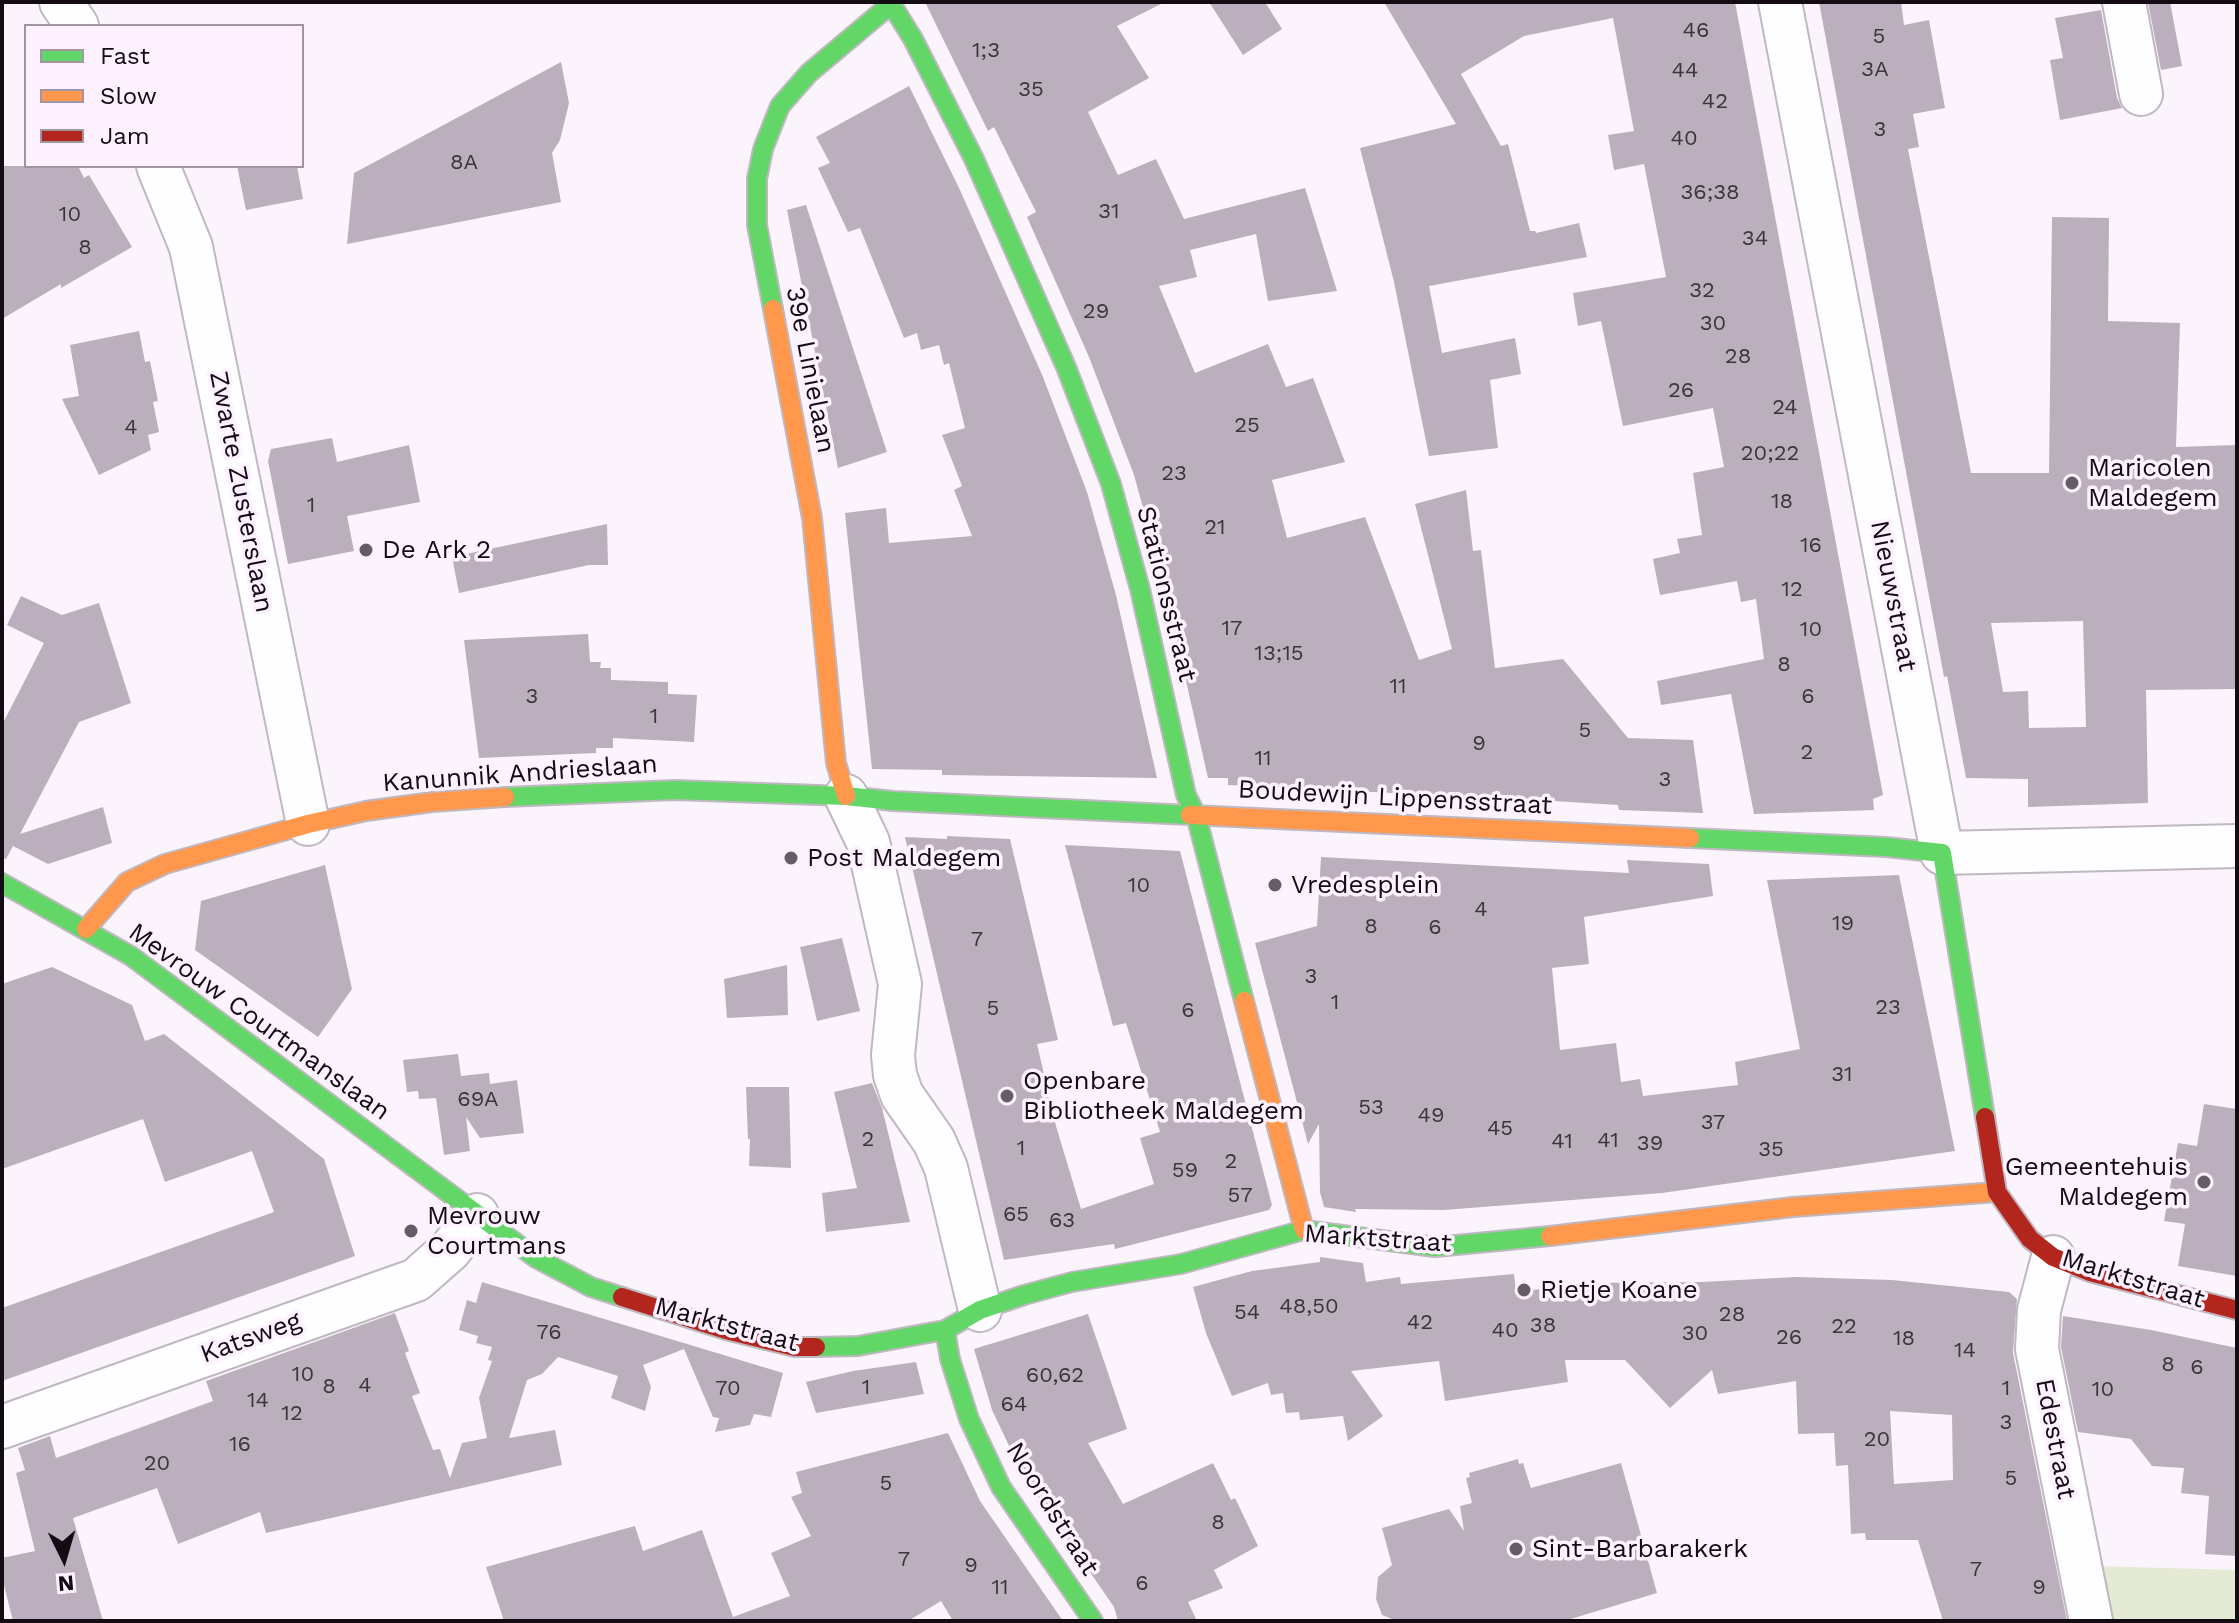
<!DOCTYPE html>
<html>
<head>
<meta charset="utf-8">
<style>
	body { margin:0 }
	#map { position:relative; width:2239px; height:1623px; overflow:hidden; background:#fbf4fc; font-family:"Work Sans",sans-serif }
	canvas { display:block }
	.frame { position:absolute; inset:0; border:4px solid #130c13; pointer-events:none }
	.legend { position:absolute; left:24px; top:24px; width:280px; height:144px; box-sizing:border-box; background:#fef1ff; border:2px solid #a095a1; margin:0; padding:10px 14px; list-style:none; font-size:24px; color:#130c13 }
	.legend li { display:flex; align-items:center; gap:16px; height:40px }
	.legend b { width:40px; border:2px solid #a095a1 }
	.north { position:absolute; left:24px; top:1519px; width:80px; height:80px; -webkit-text-stroke:6px #fef1ff; paint-order:stroke; rotate:175deg; font-size:22px; font-weight:700; line-height:32px; text-align:center; color:#130c13 }
	.north::after { content:''; display:block; margin:auto; width:28px; height:36px; background:#130c13; clip-path:polygon(50% 0,100% 100%,50% 72%,0 100%) }
</style>
</head>
<body>
<div id="map">
<canvas width="2239" height="1623"></canvas>
<div class="frame"></div>
<ul class="legend">
<li><b style="height:10px;background:#63d668"></b>Fast</li>
<li><b style="height:10px;background:#ff974d"></b>Slow</li>
<li><b style="height:10px;background:#b3261e"></b>Jam</li>
</ul>
<div class="north">N</div>
</div>
<script>
const g = document.querySelector('canvas').getContext('2d');
g.lineJoin = 'round';
function paint(path, color) {
  g.fillStyle = color;
  g.fill(path, 'evenodd');
}
function toPath(rows) {
  const path = new Path2D();
  for (const r of rows) {
    path.moveTo(r[0], r[1]);
    for (let i = 2; i < r.length; i += 2) path.lineTo(r[i], r[i + 1]);
  }
  return path;
}
function stroke(path, color, width, dash) {
  g.strokeStyle = color;
  g.lineWidth = width;
  g.lineCap = dash ? 'butt' : 'round';
  g.setLineDash(dash || []);
  g.stroke(path);
}
function label(font, color, halo, rows, align = 'center') {
  g.font = font + ' "Work Sans",sans-serif';
  g.lineWidth = 7;
  g.setLineDash([]);
  g.textBaseline = 'middle';
  g.strokeStyle = halo;
  g.fillStyle = color;
  for (const [text, x, y, turn = 0] of rows) {
    g.save();
    g.translate(x, y);
    g.rotate((+turn || 0) * Math.PI / 180);
    g.textAlign = isNaN(turn) ? turn : align;
    if (halo) g.strokeText(text, 0, 0);
    g.fillText(text, 0, 0);
    g.restore();
  }
}
paint(toPath([
	[2092,1566,2237,1570,2237,1621,2098,1621]
]), '#e4ead3');
paint(toPath([
	[925,2,1165,2,1117,26,1149,78,1088,112,1118,175,1156,159,1184,219,1305,188,1337,291,1268,301,1256,234,1190,250,1197,277,1159,286,1195,373,1268,344,1286,387,1313,378,1345,462,1272,480,1287,538,1365,517,1419,660,1452,649,1415,504,1466,490,1473,551,1481,550,1495,668,1563,659,1628,738,1693,740,1703,813,1619,810,1618,805,1537,800,1228,785,1228,778,1208,778,1164,584,1134,475,1089,357,1027,217,1036,212,994,127,988,131],
	[1209,2,1265,2,1282,29,1243,55],
	[1384,2,1735,2,1883,795,1873,799,1874,810,1754,814,1731,694,1661,705,1657,681,1764,659,1756,599,1741,602,1737,581,1660,595,1653,559,1680,553,1677,539,1702,535,1693,473,1724,467,1713,408,1623,426,1601,321,1578,326,1573,293,1666,277,1644,164,1614,170,1608,135,1634,131,1613,18,1524,36,1461,74,1501,146,1508,144,1530,231,1535,231,1536,233,1579,223,1587,257,1429,286,1442,353,1515,338,1521,374,1490,380,1498,448,1429,456,1394,282,1360,148,1456,124],
	[1819,2,1901,2,1904,25,1929,20,1945,108,1913,114,1919,147,1908,149,1971,473,2049,473,2052,217,2109,218,2108,321,2180,323,2176,447,2237,445,2237,689,2146,690,2148,803,2028,807,2028,779,1966,778,1947,676,1944,677],
	[2083,621,2086,727,2029,728,2028,691,2003,692,1991,623],
	[2148,2,2170,2,2182,66,2161,70],
	[2101,10,2117,98,2122,108,2060,120,2050,60,2063,58,2055,18],
	[561,62,569,103,560,140,552,153,561,202,347,244,354,173],
	[909,86,960,190,1043,377,1087,492,1116,595,1157,778,942,775,942,770,872,769,845,513,886,508,889,543,972,536,954,490,962,486,942,435,965,428,949,363,944,365,939,345,921,350,917,333,904,338,860,228,848,232,818,168,830,163,816,137],
	[2,166,78,166,84,178,89,175,132,247,61,288,61,284,2,319],
	[237,166,297,166,303,199,246,210],
	[806,205,887,452,838,468,787,210],
	[139,331,145,362,150,361,158,401,153,402,159,432,148,435,151,450,99,475,62,399,79,396,70,345],
	[332,438,337,462,409,445,420,502,347,516,354,551,288,564,268,461,271,449],
	[607,524,608,565,589,565,459,593,452,557],
	[21,596,62,615,99,603,131,703,79,722,20,834,103,807,112,843,48,864,13,846,6,859,2,858,2,725,44,643,7,625],
	[588,634,590,662,601,662,600,668,611,668,611,680,668,682,668,694,697,695,694,742,613,738,613,748,596,748,596,753,479,758,464,640],
	[947,836,1010,839,1058,1040,1037,1044,1056,1126,1081,1209,1154,1184,1140,1138,1160,1132,1126,1023,1113,1026,1065,845,1180,851,1272,1205,1269,1210,1115,1249,1114,1244,1004,1260,905,837,947,839],
	[1321,857,1629,873,1627,860,1709,864,1713,896,1584,917,1589,964,1552,968,1560,1050,1616,1043,1621,1082,1640,1079,1643,1096,1738,1085,1735,1062,1800,1049,1767,880,1899,875,1955,1151,1662,1193,1444,1210,1355,1209,1356,1212,1324,1207,1320,1192,1319,1124,1308,1144,1255,943,1317,926],
	[325,865,352,989,318,1037,195,950,201,901],
	[842,938,860,1011,817,1021,800,947],
	[787,965,788,1015,727,1018,724,979],
	[52,967,132,1005,145,1041,164,1034,324,1159,355,1256,2,1381,2,1308,274,1212,252,1151,165,1182,143,1119,2,1169,2,984],
	[458,1054,461,1076,489,1073,490,1084,517,1080,524,1133,480,1138,466,1117,470,1151,444,1155,436,1098,419,1099,418,1091,407,1092,403,1060],
	[872,1083,882,1108,910,1222,826,1232,822,1193,857,1188,834,1092],
	[746,1087,789,1087,791,1168,749,1166,750,1139,748,1139],
	[2204,1104,2237,1109,2237,1276,2178,1266,2185,1224,2164,1221,2178,1143,2197,1146],
	[1320,1257,1363,1263,1366,1282,1400,1277,1401,1284,1514,1274,1516,1292,1588,1283,1701,1282,1796,1277,1892,1280,2009,1292,2017,1299,2013,1353,2067,1621,1943,1621,1918,1540,1866,1540,1865,1533,1851,1534,1848,1465,1836,1466,1834,1433,1798,1434,1796,1381,1718,1394,1712,1370,1670,1408,1625,1360,1565,1360,1568,1382,1445,1401,1439,1361,1351,1371,1383,1416,1348,1441,1343,1416,1300,1420,1299,1412,1286,1413,1283,1393,1271,1395,1268,1383,1232,1396,1206,1333,1193,1287,1252,1271,1320,1262],
	[1890,1411,1952,1415,1953,1480,1894,1484],
	[482,1282,783,1373,771,1417,754,1414,750,1425,715,1432,719,1418,713,1417,684,1349,643,1365,651,1387,645,1411,611,1398,618,1376,558,1357,542,1374,527,1380,509,1438,555,1430,562,1465,266,1533,260,1512,178,1544,157,1488,73,1518,103,1621,13,1621,2,1577,2,1558,35,1551,16,1473,25,1470,18,1448,50,1436,56,1458,131,1431,213,1401,206,1381,395,1313,409,1351,405,1353,420,1393,412,1396,433,1450,440,1449,450,1478,462,1443,487,1438,479,1398,492,1361,488,1360,492,1347,476,1343,478,1336,459,1330,467,1300,476,1303],
	[1088,1314,1127,1429,1088,1443,1123,1504,1213,1463,1231,1500,1235,1498,1258,1546,1214,1570,1223,1588,1188,1602,1197,1621,1118,1621,1114,1607,1023,1475,992,1410,974,1349],
	[2063,1316,2151,1330,2237,1348,2237,1556,2205,1554,2209,1496,2181,1493,2184,1468,2152,1466,2131,1439,2078,1432,2061,1347],
	[916,1362,924,1394,816,1413,806,1382,853,1371],
	[948,1433,980,1501,1063,1621,953,1621,941,1601,908,1621,504,1621,486,1567,635,1526,643,1551,702,1530,733,1617,790,1596,771,1553,811,1536,791,1497,802,1493,796,1472],
	[1518,1459,1519,1464,1523,1463,1531,1488,1621,1463,1657,1593,1564,1621,1397,1621,1382,1615,1376,1599,1378,1577,1392,1565,1382,1528,1449,1509,1464,1531,1460,1506,1472,1503,1466,1478,1470,1477,1469,1473]
]), '#bcafbd');
const street = toPath([
	[61,2,77,26],
	[1780,2,1942,853,2237,846],
	[2124,2,2141,94],
	[158,166,191,247,308,824],
	[846,796,868,842,900,984,893,1055,895,1075,902,1095,934,1141,946,1168,980,1310],
	[2053,1257,2039,1310,2037,1349,2091,1621],
	[2,1427,416,1280,450,1250,477,1215]
]);
const fast = toPath([
	[890,2,913,39,974,159,1066,367,1111,484,1140,589,1186,795,1196,815,1244,1001],
	[773,309,757,225,757,179,763,149,780,106,809,73,891,4],
	[505,797,675,790,846,796,893,801,1190,815],
	[1690,838,1886,847,1942,853,1985,1117],
	[2,883,131,956,536,1258,591,1287,622,1297],
	[945,1330,950,1359,969,1419,1001,1487,1093,1621],
	[816,1347,858,1346,945,1330,980,1310,1024,1295,1072,1282,1181,1264,1304,1230,1435,1247,1550,1236]
]);
const slow = toPath([
	[773,309,812,518,836,763,846,796],
	[1190,815,1690,838],
	[86,929,127,882,165,864,308,824,366,811,432,802,505,797],
	[1244,1001,1304,1230],
	[1550,1236,1793,1207,1997,1192]
]);
const jam = toPath([
	[1985,1117,1997,1192,2030,1239,2053,1257,2090,1272,2237,1310],
	[622,1297,726,1330,795,1347,816,1347]
]);
stroke(street, '#bfb8c0', 46);
stroke(fast, '#bfb8c0', 22);
stroke(slow, '#bfb8c0', 22);
stroke(jam, '#bfb8c0', 22);
stroke(street, '#fefdff', 42);
stroke(fast, '#63d668', 18);
stroke(slow, '#ff974d', 18);
stroke(jam, '#b3261e', 18);
for (const [x, y, r, color] of [
	[2072,483,8,"#645d65"],
	[366,550,8,"#645d65"],
	[791,858,8,"#645d65"],
	[1275,885,8,"#645d65"],
	[1007,1096,8,"#645d65"],
	[2204,1182,8,"#645d65"],
	[411,1231,8,"#645d65"],
	[1524,1290,8,"#645d65"],
	[1516,1549,8,"#645d65"]
]) {
  const dot = new Path2D();
  dot.arc(x, y, r, 0, 2 * Math.PI);
  g.fillStyle = color;
  g.fill(dot);
  stroke(dot, '#fef1ff', 3);
}
label('22px', '#3d353e', null, [
	["46",1696,31],
	["5",1879,37],
	["1;3",986,51],
	["3A",1875,70],
	["44",1685,71],
	["35",1031,90],
	["42",1715,102],
	["3",1880,130],
	["40",1684,139],
	["8A",464,163],
	["36;38",1710,193],
	["31",1109,212],
	["10",70,215],
	["34",1755,239],
	["8",85,248],
	["32",1702,291],
	["29",1096,312],
	["30",1713,324],
	["28",1738,357],
	["26",1681,391],
	["24",1785,408],
	["25",1247,426],
	["4",131,428],
	["20;22",1770,454],
	["23",1174,474],
	["18",1782,502],
	["1",311,506],
	["21",1215,528],
	["16",1811,546],
	["12",1792,590],
	["17",1232,629],
	["10",1811,630],
	["13;15",1279,654],
	["8",1784,665],
	["11",1398,687],
	["3",532,697],
	["6",1808,697],
	["1",654,717],
	["5",1585,731],
	["9",1479,744],
	["2",1807,753],
	["11",1263,759],
	["3",1665,780],
	["10",1139,886],
	["4",1481,910],
	["19",1843,924],
	["8",1371,927],
	["6",1435,928],
	["7",977,940],
	["3",1311,977],
	["1",1335,1003],
	["23",1888,1008],
	["5",993,1009],
	["6",1188,1011],
	["31",1842,1075],
	["69A",478,1100],
	["53",1371,1108],
	["49",1431,1116],
	["37",1713,1123],
	["45",1500,1129],
	["2",868,1140],
	["41",1608,1141],
	["41",1562,1142],
	["39",1650,1144],
	["1",1021,1149],
	["35",1771,1150],
	["2",1231,1162],
	["59",1185,1171],
	["57",1240,1196],
	["65",1016,1215],
	["63",1062,1221],
	["48,50",1309,1307],
	["54",1247,1313],
	["28",1732,1315],
	["42",1420,1323],
	["38",1543,1326],
	["22",1844,1327],
	["40",1505,1331],
	["76",549,1333],
	["30",1695,1334],
	["26",1789,1338],
	["18",1904,1339],
	["14",1965,1351],
	["8",2168,1365],
	["6",2197,1368],
	["10",303,1375],
	["60,62",1055,1376],
	["4",365,1386],
	["8",329,1387],
	["1",866,1388],
	["70",728,1389],
	["1",2006,1389],
	["10",2103,1390],
	["14",258,1401],
	["64",1014,1405],
	["12",292,1414],
	["3",2006,1423],
	["20",1877,1440],
	["16",240,1445],
	["20",157,1464],
	["5",2011,1479],
	["5",886,1484],
	["8",1218,1523],
	["7",904,1560],
	["9",971,1566],
	["7",1976,1570],
	["6",1142,1584],
	["11",1000,1588],
	["9",2039,1588]
]);
label('26px', '#130c13', '#fef1ff', [
	["39e Linielaan",810,370,79],
	["Zwarte Zusterslaan",241,492,79],
	["Stationsstraat",1166,594,76],
	["Nieuwstraat",1893,596,79],
	["Kanunnik Andrieslaan",520,774,-4],
	["Boudewijn Lippensstraat",1395,798,3],
	["Mevrouw Courtmanslaan",259,1022,36],
	["Marktstraat",1378,1239,4],
	["Marktstraat",2133,1279,17],
	["Marktstraat",727,1325,15],
	["Katsweg",251,1338,-20],
	["Edestraat",2055,1439,79],
	["Noordstraat",1052,1509,58]
]);
label('26px', '#130c13', '#fef1ff', [
	["Maricolen",2088,468],
	["Maldegem",2088,498],
	["De Ark 2",382,550],
	["Post Maldegem",807,858],
	["Vredesplein",1291,885],
	["Openbare",1023,1081],
	["Bibliotheek Maldegem",1023,1111],
	["Gemeentehuis",2188,1167,"right"],
	["Maldegem",2188,1197,"right"],
	["Mevrouw",427,1216],
	["Courtmans",427,1246],
	["Rietje Koane",1540,1290],
	["Sint-Barbarakerk",1532,1549]
], 'left');
</script>
</body>
</html>
